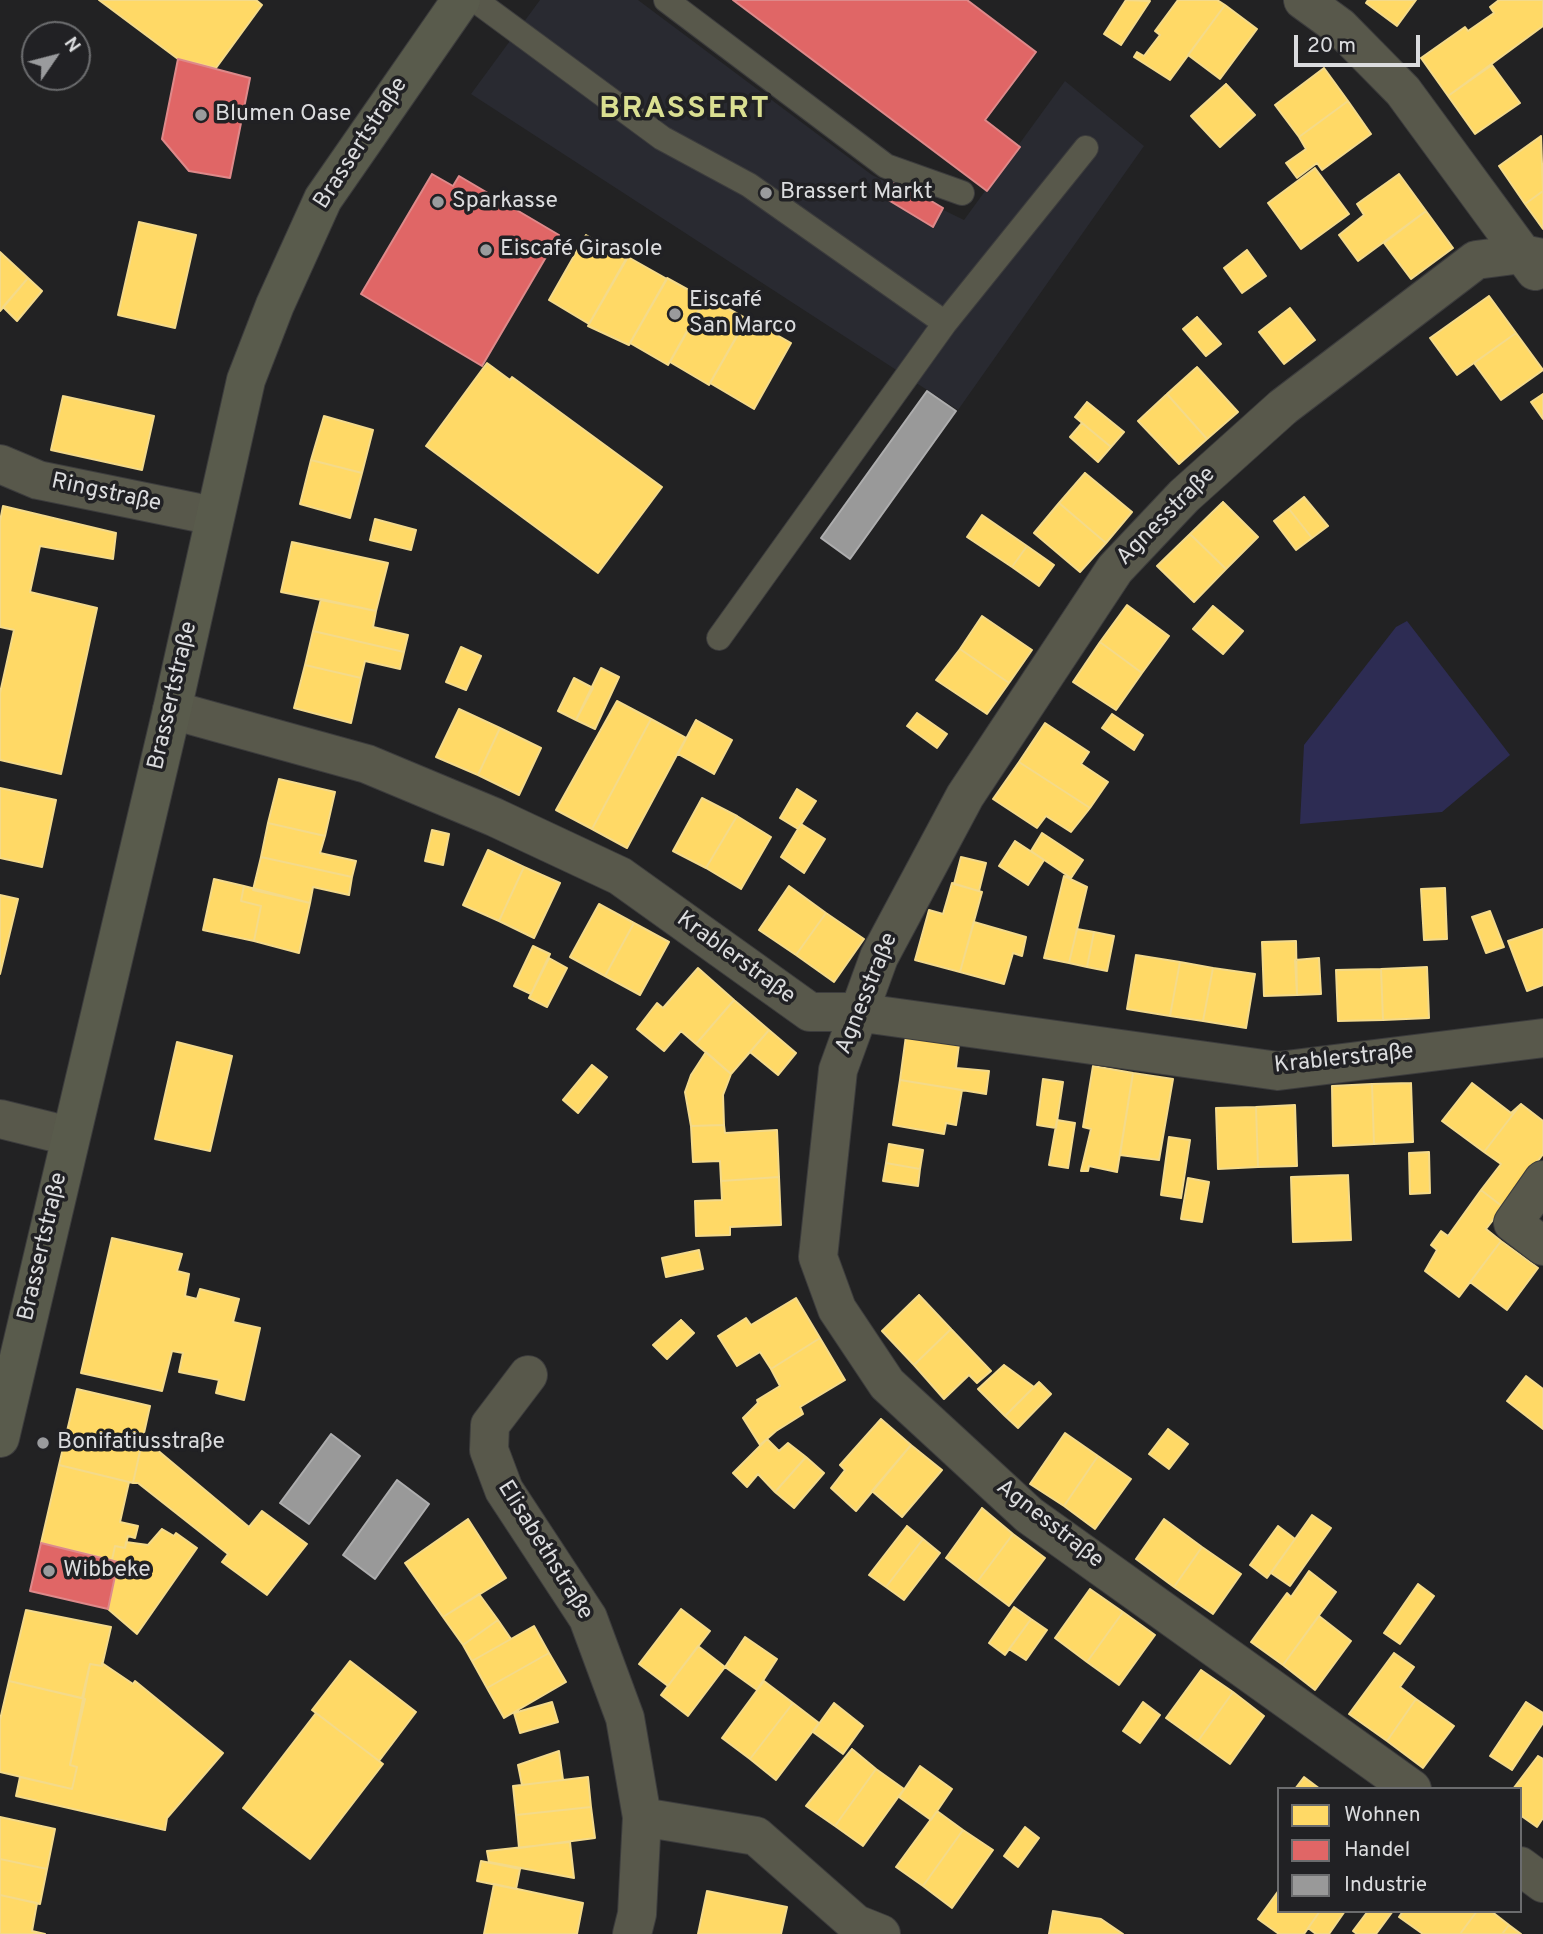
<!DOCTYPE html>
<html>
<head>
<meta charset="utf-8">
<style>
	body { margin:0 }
	#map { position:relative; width:1543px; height:1934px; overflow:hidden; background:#222223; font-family:Overpass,sans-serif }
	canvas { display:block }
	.legend { position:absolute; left:1277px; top:1787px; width:245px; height:126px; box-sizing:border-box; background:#212124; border:2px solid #6b6c6e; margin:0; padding:9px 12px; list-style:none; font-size:21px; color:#dbdcde }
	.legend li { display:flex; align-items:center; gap:14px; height:35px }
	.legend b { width:35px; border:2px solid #6b6c6e }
	.north { position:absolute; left:21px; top:21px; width:70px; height:70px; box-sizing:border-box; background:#212124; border:2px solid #6b6c6e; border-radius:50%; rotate:55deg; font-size:19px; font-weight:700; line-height:28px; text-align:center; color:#dbdcde }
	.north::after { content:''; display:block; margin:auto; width:24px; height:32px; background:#9a9b9d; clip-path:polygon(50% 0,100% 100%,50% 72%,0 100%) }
	.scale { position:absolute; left:1294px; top:35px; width:126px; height:32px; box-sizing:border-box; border:4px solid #dbdcde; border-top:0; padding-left:9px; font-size:21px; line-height:24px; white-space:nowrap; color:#dbdcde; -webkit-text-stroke:5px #212124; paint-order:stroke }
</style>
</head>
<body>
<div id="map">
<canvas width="1543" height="1934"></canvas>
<ul class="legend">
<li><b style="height:19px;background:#ffd966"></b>Wohnen</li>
<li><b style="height:19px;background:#e06666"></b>Handel</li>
<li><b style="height:19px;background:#999"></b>Industrie</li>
</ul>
<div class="north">N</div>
<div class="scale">20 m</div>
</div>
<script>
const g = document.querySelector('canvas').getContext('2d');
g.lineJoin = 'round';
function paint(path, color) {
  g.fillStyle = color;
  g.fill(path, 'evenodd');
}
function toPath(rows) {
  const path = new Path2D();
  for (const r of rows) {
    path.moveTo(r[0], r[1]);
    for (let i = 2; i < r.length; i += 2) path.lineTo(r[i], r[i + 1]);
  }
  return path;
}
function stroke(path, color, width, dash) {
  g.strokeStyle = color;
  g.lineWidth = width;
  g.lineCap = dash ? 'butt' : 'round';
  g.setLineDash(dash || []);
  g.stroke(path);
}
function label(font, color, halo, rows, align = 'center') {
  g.font = font + ' Overpass,sans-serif';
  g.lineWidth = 7;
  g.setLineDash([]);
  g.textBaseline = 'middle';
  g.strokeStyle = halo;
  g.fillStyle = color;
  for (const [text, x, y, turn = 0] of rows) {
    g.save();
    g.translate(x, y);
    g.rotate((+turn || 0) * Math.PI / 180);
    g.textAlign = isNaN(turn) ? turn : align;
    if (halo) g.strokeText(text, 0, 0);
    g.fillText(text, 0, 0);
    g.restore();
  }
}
paint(toPath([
	[540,0,638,0,872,175,964,220,1065,81,1144,146,958,410,471,94]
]), '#292a31');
paint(toPath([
	[1407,621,1510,755,1442,812,1300,824,1304,745,1396,627]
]), '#2d2c53');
const homes = toPath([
	[99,0,256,0,262,5,216,68,178,59,99,0],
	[1126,0,1150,1,1121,45,1104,34,1126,0],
	[1178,0,1217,0,1225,5,1170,80,1134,57,1137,52,1144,56,1160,35,1155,31,1178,0],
	[1368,0,1416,0,1397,26,1366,3,1368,0],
	[1499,0,1543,0,1543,26,1448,96,1421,58,1465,27,1468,31,1494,13,1490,7,1499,0],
	[1225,5,1257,29,1220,79,1188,55,1225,5],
	[1492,65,1520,103,1475,134,1448,96,1492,65],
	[1324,68,1348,101,1299,137,1275,105,1324,68],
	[1226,84,1255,115,1220,147,1191,116,1226,84],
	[1348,101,1371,134,1322,170,1317,163,1297,178,1286,163,1306,149,1299,137,1348,101],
	[1541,136,1543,191,1525,204,1499,166,1541,136],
	[1315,168,1349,214,1301,249,1268,203,1315,168],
	[1399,174,1426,211,1358,261,1339,235,1364,215,1357,204,1399,174],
	[1543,191,1543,229,1525,204,1543,191],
	[1426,211,1453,248,1411,279,1384,243,1426,211],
	[139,222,196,235,175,328,118,315,139,222],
	[586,235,626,259,589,324,549,300,586,235],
	[1247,250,1266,276,1242,293,1224,268,1247,250],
	[0,252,28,278,0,311,0,252],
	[628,257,667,279,629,345,588,326,628,257],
	[28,278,42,291,17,321,3,307,28,278],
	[667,278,705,299,668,365,630,343,667,278],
	[1489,296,1516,333,1457,375,1430,338,1489,296],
	[707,297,747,319,709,385,670,362,707,297],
	[1290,308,1315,340,1284,364,1259,332,1290,308],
	[1197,317,1221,344,1206,356,1183,329,1197,317],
	[747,318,791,343,754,409,710,383,747,318],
	[1516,333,1543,370,1501,400,1474,363,1516,333],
	[487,363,510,380,512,377,662,487,598,573,426,446,487,363],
	[1197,367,1238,412,1207,439,1167,394,1197,367],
	[1167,394,1207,439,1179,464,1138,421,1167,394],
	[1543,394,1543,419,1531,402,1543,394],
	[63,396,154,416,142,470,51,450,63,396],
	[1087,402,1124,432,1111,447,1075,417,1087,402],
	[324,416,373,430,362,473,311,460,324,416],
	[1082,423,1111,447,1098,462,1070,437,1082,423],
	[311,460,362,473,350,518,300,504,311,460],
	[1085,473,1132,512,1106,543,1059,503,1085,473],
	[1304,497,1328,526,1312,538,1289,509,1304,497],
	[1223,502,1258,537,1226,569,1190,534,1223,502],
	[1059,503,1106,543,1080,572,1034,533,1059,503],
	[3,506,116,533,113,559,40,546,30,592,97,608,61,774,0,760,0,693,14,630,0,627,0,521,3,506],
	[1289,509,1312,538,1296,550,1274,521,1289,509],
	[982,515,1027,546,1012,567,967,537,982,515],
	[375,519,416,530,411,550,370,540,375,519],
	[1190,534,1226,569,1194,602,1157,566,1190,534],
	[292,542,388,563,376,611,281,592,292,542],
	[1027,546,1054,565,1039,586,1012,567,1027,546],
	[321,599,376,611,373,627,408,635,404,652,313,631,321,599],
	[1127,605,1169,636,1142,673,1100,642,1127,605],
	[1213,606,1243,631,1223,654,1193,629,1213,606],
	[982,616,1032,650,1009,683,960,649,982,616],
	[313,631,404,652,400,669,365,661,361,678,305,665,313,631],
	[1100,642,1142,673,1116,710,1073,682,1100,642],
	[461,647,481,656,466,690,446,682,461,647],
	[960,649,1009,683,987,714,936,680,960,649],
	[305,665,361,678,351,723,294,708,305,665],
	[601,668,619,677,595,729,576,720,601,668],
	[574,678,593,688,576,720,558,711,574,678],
	[617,701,651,719,592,829,556,810,617,701],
	[459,709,500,728,478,775,436,757,459,709],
	[917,713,947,734,937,748,907,726,917,713],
	[1112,714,1143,735,1134,750,1102,728,1112,714],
	[651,719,686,738,627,848,592,829,651,719],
	[696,720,732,740,714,774,678,754,696,720],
	[1045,723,1089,752,1081,764,1108,782,1090,808,1019,762,1045,723],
	[500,728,541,748,519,795,478,775,500,728],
	[1019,762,1090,808,1071,832,1046,816,1037,828,993,799,1019,762],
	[279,779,335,792,325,836,268,823,279,779],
	[0,788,56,800,42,867,0,858,0,788],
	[797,789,816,801,798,829,780,818,797,789],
	[702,798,737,816,706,868,673,851,702,798],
	[737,816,771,837,741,889,706,868,737,816],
	[268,823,325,836,320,853,356,861,352,877,261,857,268,823],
	[801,824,825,839,804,873,781,857,801,824],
	[432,830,449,834,443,865,425,861,432,830],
	[1042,833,1083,860,1071,878,1031,851,1042,833],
	[1015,841,1044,860,1028,885,999,866,1015,841],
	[488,850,524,867,499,921,463,905,488,850],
	[261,857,352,877,349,895,313,887,310,903,253,890,261,857],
	[961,857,986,863,979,891,954,884,961,857],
	[524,867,560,883,534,938,499,921,524,867],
	[1064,876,1087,887,1069,963,1044,958,1064,876],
	[214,879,244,886,241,901,261,906,254,941,203,930,214,879],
	[952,883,982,892,960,972,915,960,929,910,943,914,952,883],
	[244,886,310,903,299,953,254,941,261,906,241,901,244,886],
	[789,886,826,913,796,955,759,930,789,886],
	[1445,888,1447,939,1424,940,1421,889,1445,888],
	[0,895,18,899,0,974,0,895],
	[599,904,634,923,605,976,570,957,599,904],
	[1490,911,1504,947,1486,953,1472,917,1490,911],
	[826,913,864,939,834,982,796,955,826,913],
	[974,922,1026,937,1022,956,1013,953,1004,984,960,972,974,922],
	[634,923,669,942,640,995,605,976,634,923],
	[1077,929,1094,932,1087,967,1069,963,1077,929],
	[1543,929,1543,985,1527,991,1508,941,1543,929],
	[1094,932,1114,936,1107,971,1087,967,1094,932],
	[1296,941,1297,995,1264,996,1262,942,1296,941],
	[533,946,550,954,531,994,514,986,533,946],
	[1136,955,1180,962,1170,1016,1127,1009,1136,955],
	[549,958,567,968,547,1007,529,998,549,958],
	[1319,958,1321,994,1297,995,1295,960,1319,958],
	[1180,962,1213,968,1203,1021,1170,1016,1180,962],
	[1427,967,1429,1018,1383,1020,1381,969,1427,967],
	[698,968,734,1000,696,1044,681,1031,664,1051,637,1029,657,1003,663,1008,698,968],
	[1213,968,1255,974,1246,1028,1203,1021,1213,968],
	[1381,969,1383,1020,1338,1021,1336,970,1381,969],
	[734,1000,769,1030,731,1074,696,1044,734,1000],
	[769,1030,796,1053,778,1075,750,1052,769,1030],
	[906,1036,959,1044,956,1068,989,1071,986,1094,900,1080,906,1036],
	[177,1042,232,1056,210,1151,155,1139,177,1042],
	[706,1052,731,1074,723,1095,724,1125,691,1126,685,1092,691,1075,706,1052],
	[592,1065,607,1077,578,1113,563,1100,592,1065],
	[1093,1066,1133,1073,1117,1172,1089,1166,1088,1171,1081,1171,1091,1129,1083,1127,1093,1066],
	[1133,1073,1173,1079,1159,1160,1120,1155,1133,1073],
	[1043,1079,1063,1082,1056,1128,1037,1125,1043,1079],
	[900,1080,962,1090,956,1125,946,1123,944,1134,893,1125,900,1080],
	[1411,1083,1413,1142,1374,1144,1372,1084,1411,1083],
	[1472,1083,1511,1113,1521,1104,1484,1152,1442,1121,1472,1083],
	[1372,1084,1374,1144,1333,1146,1332,1086,1372,1084],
	[1521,1104,1543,1121,1543,1154,1503,1207,1481,1190,1501,1164,1484,1152,1521,1104],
	[1295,1105,1297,1166,1258,1167,1256,1107,1295,1105],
	[1256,1107,1258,1167,1218,1169,1216,1108,1256,1107],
	[1057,1120,1075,1123,1068,1168,1049,1165,1057,1120],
	[724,1125,725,1133,777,1130,779,1177,721,1181,720,1161,693,1162,691,1126,724,1125],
	[1169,1137,1190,1140,1181,1198,1161,1195,1169,1137],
	[889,1144,923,1150,920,1169,886,1163,889,1144],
	[1429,1152,1430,1193,1410,1194,1409,1153,1429,1152],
	[886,1163,920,1169,918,1186,883,1181,886,1163],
	[1348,1175,1351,1240,1293,1242,1291,1177,1348,1175],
	[779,1177,781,1225,730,1227,730,1235,696,1236,695,1201,722,1200,721,1181,779,1177],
	[1188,1178,1209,1182,1202,1222,1181,1219,1188,1178],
	[1481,1190,1503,1207,1486,1229,1501,1241,1459,1297,1425,1271,1437,1250,1431,1245,1441,1231,1448,1236,1481,1190],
	[112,1238,182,1254,177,1271,189,1274,185,1296,197,1299,200,1289,239,1299,233,1322,260,1328,244,1400,216,1393,219,1380,179,1372,183,1353,172,1351,162,1391,81,1373,112,1238],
	[1501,1241,1538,1268,1507,1310,1470,1282,1501,1241],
	[699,1250,703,1269,666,1277,662,1258,699,1250],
	[919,1295,951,1329,914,1365,882,1331,919,1295],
	[796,1298,820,1338,771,1369,760,1352,737,1366,718,1336,746,1318,751,1325,796,1298],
	[681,1320,694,1333,667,1359,653,1345,681,1320],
	[951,1329,991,1371,977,1383,969,1375,944,1399,914,1365,951,1329],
	[820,1338,845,1380,800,1407,803,1414,776,1431,760,1445,743,1418,758,1403,757,1400,780,1386,771,1369,820,1338],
	[1004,1365,1034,1387,1005,1416,978,1389,1004,1365],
	[1526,1376,1543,1389,1543,1429,1507,1401,1526,1376],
	[1039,1382,1051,1394,1018,1428,1005,1416,1039,1382],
	[77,1389,150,1406,133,1483,59,1465,77,1389],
	[881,1419,911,1445,856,1511,831,1488,845,1470,840,1465,881,1419],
	[1168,1429,1188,1444,1169,1469,1149,1454,1168,1429],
	[1065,1433,1098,1456,1064,1506,1030,1484,1065,1433],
	[143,1438,249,1527,262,1511,307,1544,267,1595,222,1562,228,1554,138,1483,133,1483,143,1438],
	[767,1439,779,1451,788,1443,806,1457,775,1492,758,1474,747,1487,733,1473,767,1439],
	[911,1445,942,1470,902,1517,872,1491,911,1445],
	[1098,1456,1131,1479,1095,1529,1064,1506,1098,1456],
	[806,1457,824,1473,794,1508,775,1492,806,1457],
	[59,1465,129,1482,120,1522,138,1526,135,1538,128,1536,125,1548,115,1546,112,1560,41,1543,59,1465],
	[982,1508,1013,1534,977,1582,946,1558,982,1508],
	[1312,1515,1331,1528,1290,1586,1271,1573,1312,1515],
	[468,1519,506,1578,443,1617,405,1563,468,1519],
	[1164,1519,1202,1547,1174,1587,1136,1559,1164,1519],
	[907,1526,923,1539,886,1587,869,1575,907,1526],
	[1278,1526,1295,1539,1267,1578,1250,1565,1278,1526],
	[162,1529,174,1536,176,1533,197,1548,137,1634,108,1609,118,1562,112,1560,115,1546,125,1548,126,1542,148,1545,162,1529],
	[1013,1534,1045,1558,1009,1606,977,1582,1013,1534],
	[923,1539,940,1553,904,1600,886,1587,923,1539],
	[1202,1547,1241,1574,1213,1614,1174,1587,1202,1547],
	[1309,1571,1336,1592,1283,1665,1251,1642,1287,1593,1291,1597,1309,1571],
	[1418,1584,1434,1596,1400,1644,1384,1633,1418,1584],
	[1090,1589,1123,1612,1087,1662,1055,1638,1090,1589],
	[479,1594,498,1620,463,1645,443,1617,479,1594],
	[1014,1607,1031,1619,1005,1655,989,1643,1014,1607],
	[681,1609,710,1631,668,1686,639,1664,681,1609],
	[26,1610,111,1627,102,1666,90,1664,82,1698,9,1681,26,1610],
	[1123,1612,1155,1635,1119,1685,1087,1662,1123,1612],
	[1319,1616,1351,1641,1315,1690,1283,1665,1319,1616],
	[1031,1619,1047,1630,1026,1660,1009,1649,1031,1619],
	[498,1620,511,1639,472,1661,463,1645,498,1620],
	[534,1626,549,1653,487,1688,472,1661,534,1626],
	[745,1637,777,1659,757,1690,725,1667,745,1637],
	[698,1646,725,1667,688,1716,661,1695,698,1646],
	[549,1653,566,1682,504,1718,487,1688,549,1653],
	[1394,1653,1414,1667,1400,1687,1416,1699,1387,1741,1349,1714,1394,1653],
	[350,1661,416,1712,379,1761,312,1710,350,1661],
	[102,1663,133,1684,135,1681,223,1753,167,1818,165,1830,16,1796,20,1777,72,1789,77,1767,70,1765,90,1664,102,1666,102,1663],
	[1201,1670,1233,1692,1198,1741,1166,1718,1201,1670],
	[9,1681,85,1699,70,1765,77,1767,72,1789,0,1772,0,1720,9,1681],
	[764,1681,793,1703,750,1759,722,1738,764,1681],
	[1233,1692,1264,1716,1230,1764,1198,1741,1233,1692],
	[1416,1699,1454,1726,1423,1768,1387,1741,1416,1699],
	[552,1702,558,1722,520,1733,514,1713,552,1702],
	[1143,1702,1160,1715,1140,1743,1123,1731,1143,1702],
	[1526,1702,1543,1713,1543,1723,1512,1770,1490,1756,1526,1702],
	[793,1703,819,1723,776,1780,750,1759,793,1703],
	[834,1703,863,1726,843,1754,813,1732,834,1703],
	[316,1713,383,1764,310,1859,243,1808,316,1713],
	[852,1749,876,1769,835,1826,806,1806,852,1749],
	[559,1751,563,1780,522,1785,518,1765,559,1751],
	[1538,1756,1543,1759,1543,1818,1537,1827,1520,1815,1520,1789,1513,1789,1538,1756],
	[920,1766,952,1789,931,1820,899,1797,920,1766],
	[876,1769,904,1789,863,1846,835,1826,876,1769],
	[588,1777,591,1807,516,1815,513,1786,588,1777],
	[1304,1777,1320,1789,1295,1789,1304,1777],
	[591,1807,595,1838,519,1848,516,1815,591,1807],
	[937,1811,963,1830,923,1886,896,1867,937,1811],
	[0,1817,55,1829,47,1869,0,1859,0,1817],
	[1025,1827,1039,1838,1018,1867,1004,1856,1025,1827],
	[963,1830,993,1850,952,1908,923,1886,963,1830],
	[570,1842,574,1878,489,1862,487,1851,570,1842],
	[0,1859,47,1869,40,1904,0,1895,0,1859],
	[481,1861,520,1869,516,1889,477,1881,481,1861],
	[494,1884,583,1903,577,1934,484,1934,494,1884],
	[1279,1890,1279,1911,1320,1911,1304,1934,1279,1934,1258,1919,1279,1890],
	[707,1891,787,1907,781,1934,698,1934,707,1891],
	[0,1895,37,1903,32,1931,45,1934,0,1934,0,1895],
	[1053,1911,1101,1919,1123,1934,1049,1934,1053,1911],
	[1320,1911,1345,1911,1329,1934,1316,1934,1308,1928,1320,1911],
	[1368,1911,1393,1911,1376,1934,1357,1934,1353,1931,1368,1911],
	[1403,1911,1477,1911,1460,1934,1423,1934,1399,1917,1403,1911],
	[1477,1911,1491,1911,1509,1925,1502,1934,1460,1934,1477,1911],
	[1509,1925,1521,1934,1502,1934,1509,1925]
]);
paint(homes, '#ffd966');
stroke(homes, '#f4da8a', 2);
const shops = toPath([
	[733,0,967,0,1036,52,985,120,1020,147,987,191,733,0],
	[178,59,250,78,230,178,189,171,162,139,178,59],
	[432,174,453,186,459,176,559,235,482,366,361,294,432,174],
	[896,180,943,208,933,227,885,198,896,180],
	[41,1543,118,1562,108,1609,30,1591,41,1543]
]);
paint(shops, '#e06666');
stroke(shops, '#de898a', 2);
const industry = toPath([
	[927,391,956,411,850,559,821,538,927,391],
	[331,1434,360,1456,309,1524,280,1503,331,1434],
	[397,1480,429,1504,375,1579,343,1555,397,1480]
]);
paint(industry, '#999');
stroke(industry, '#adadae', 2);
const lane = toPath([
	[475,0,662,138,749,185,945,323,719,638],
	[666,0,886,166,962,193],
	[945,323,1086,148]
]);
const street = toPath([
	[1303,0,1340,27,1403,91,1535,271],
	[0,464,38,480,214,516],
	[172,710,367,764,494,817,620,876,810,1012,856,1012,1278,1071,1543,1038],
	[0,1119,69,1136],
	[1543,1180,1513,1223,1543,1246],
	[528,1375,490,1425,489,1450,504,1490,588,1618,625,1718,642,1817,637,1914,632,1934],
	[1412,1789,1029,1515,887,1384,837,1309,818,1257,838,1070,879,957,965,796,1115,569,1184,496,1283,407,1476,260,1522,254,1543,258],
	[642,1817,756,1836,856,1924,881,1934],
	[1520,1866,1543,1883]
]);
const secondary = toPath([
	[0,1438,172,710,246,380,275,305,323,199,461,0]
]);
stroke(lane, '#3c3c3d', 26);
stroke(street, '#3c3c3d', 40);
stroke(secondary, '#3c3c3d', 40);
stroke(lane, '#58584b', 24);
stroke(street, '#58584b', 38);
stroke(secondary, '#595b4c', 38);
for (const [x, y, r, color] of [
	[201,115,7,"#9a9b9d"],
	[766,193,7,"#9a9b9d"],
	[438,202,7,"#9a9b9d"],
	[486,250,7,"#9a9b9d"],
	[675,314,7,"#9a9b9d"],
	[43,1443,7,"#9a9b9d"],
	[49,1571,7,"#9a9b9d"]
]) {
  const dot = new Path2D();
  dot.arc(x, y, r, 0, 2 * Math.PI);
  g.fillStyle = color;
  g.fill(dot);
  stroke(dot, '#212124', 2.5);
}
label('23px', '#dbdcde', '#212124', [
	["Blumen Oase",215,115],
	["Brassert Markt",780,193],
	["Sparkasse",452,202],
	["Eiscafé Girasole",500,250],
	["Eiscafé",689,301],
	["San Marco",689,327],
	["Bonifatiusstraße",57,1443],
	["Wibbeke",63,1571]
], 'left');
label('23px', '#dbdcde', '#212124', [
	["Brassertstraße",362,144,-57],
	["Ringstraße",106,494,12],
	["Agnesstraße",1167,517,-45],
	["Brassertstraße",174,696,-77],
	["Krablerstraße",735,959,36],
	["Agnesstraße",868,994,-68],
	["Krablerstraße",1344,1060,-6],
	["Brassertstraße",44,1247,-77],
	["Agnesstraße",1049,1525,38],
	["Elisabethstraße",544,1551,58]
]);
g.letterSpacing = '2px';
label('bold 30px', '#dadf91', '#212124', [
	["BRASSERT",685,111]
]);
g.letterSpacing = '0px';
</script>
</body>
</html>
